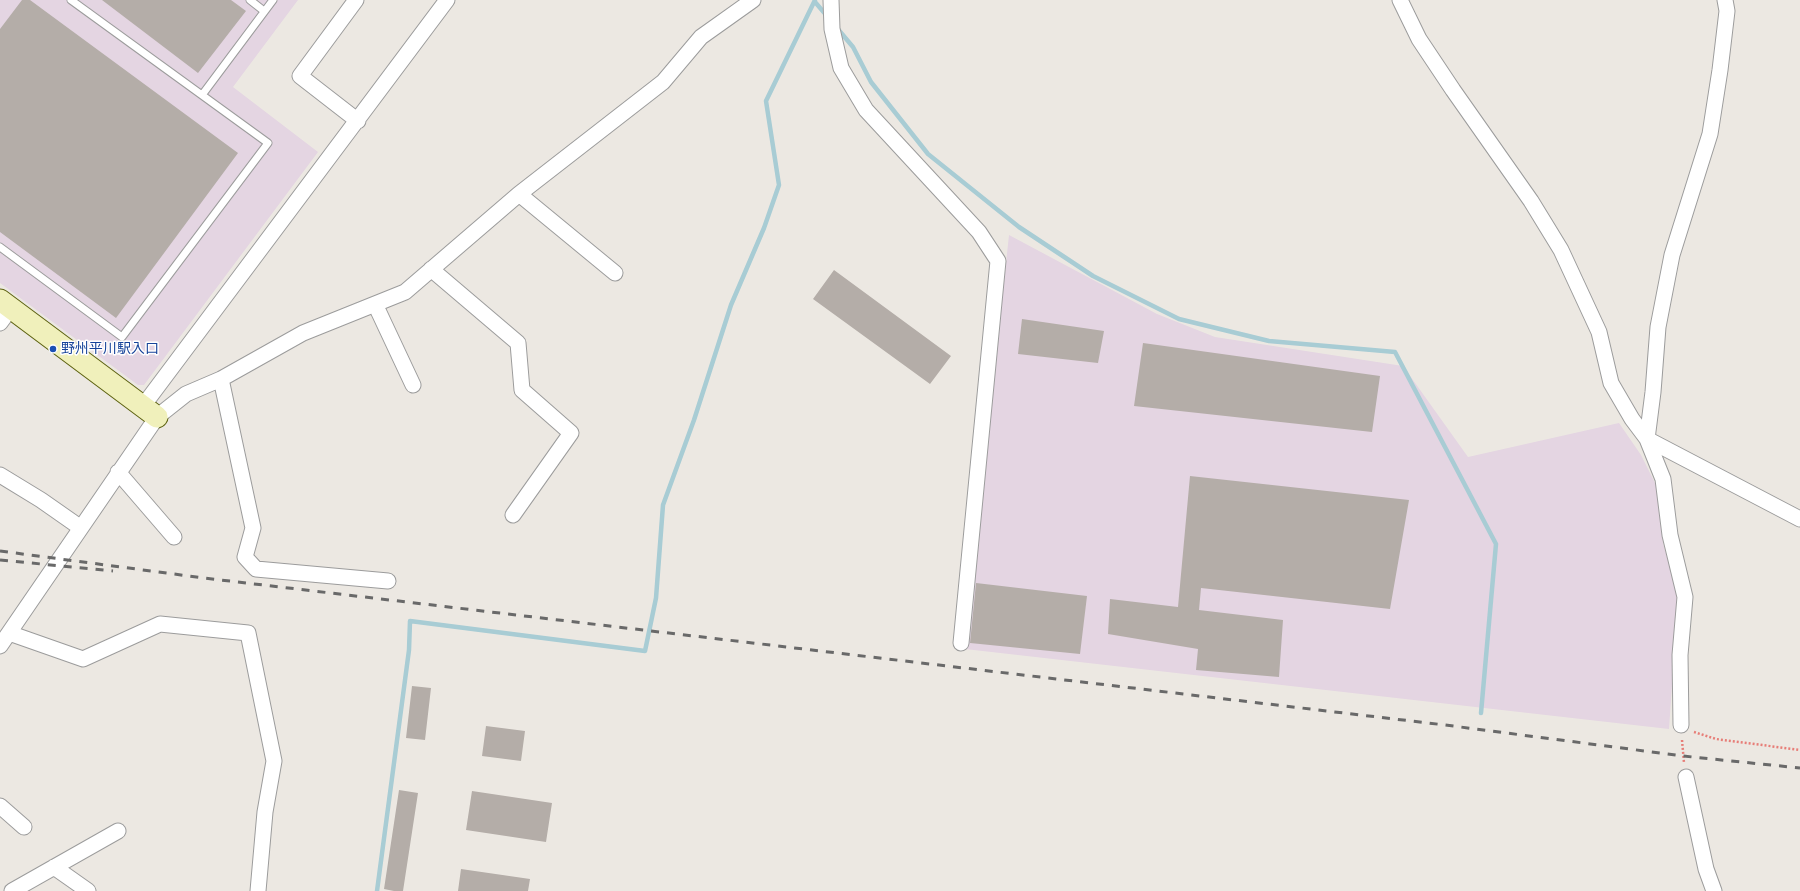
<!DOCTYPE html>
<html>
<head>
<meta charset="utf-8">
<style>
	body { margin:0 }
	canvas { display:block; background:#ece8e2 }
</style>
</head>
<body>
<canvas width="1800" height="891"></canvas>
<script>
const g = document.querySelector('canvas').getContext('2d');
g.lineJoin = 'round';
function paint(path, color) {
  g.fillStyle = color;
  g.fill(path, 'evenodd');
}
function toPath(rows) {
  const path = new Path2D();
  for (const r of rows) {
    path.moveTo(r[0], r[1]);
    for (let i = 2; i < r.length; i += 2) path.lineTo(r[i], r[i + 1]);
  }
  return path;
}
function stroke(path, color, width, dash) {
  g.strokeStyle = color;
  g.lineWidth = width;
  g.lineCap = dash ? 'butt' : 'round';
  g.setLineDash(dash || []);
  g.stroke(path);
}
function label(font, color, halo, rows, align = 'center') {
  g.font = font + ' "Varela Round","Noto Sans JP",sans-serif';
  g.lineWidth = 3;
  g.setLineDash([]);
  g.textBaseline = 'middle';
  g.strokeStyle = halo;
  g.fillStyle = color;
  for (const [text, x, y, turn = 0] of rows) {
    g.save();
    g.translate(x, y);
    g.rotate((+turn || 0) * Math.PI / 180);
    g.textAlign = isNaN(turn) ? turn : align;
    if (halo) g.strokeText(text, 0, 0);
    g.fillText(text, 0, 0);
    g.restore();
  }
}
paint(toPath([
	[0,0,298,0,233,87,318,152,144,385,138,385,0,283],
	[1009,235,1157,314,1215,337,1403,366,1468,457,1619,423,1641,455,1659,491,1663,543,1678,596,1669,729,965,649]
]), '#e4d5e2');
stroke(toPath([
	[815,2,827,16],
	[837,28,853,47,871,82,928,154,1019,227,1093,276,1179,319,1269,341,1395,352,1496,544,1481,713],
	[377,891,409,650,410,621,645,651,656,598,663,505,694,420,731,305,764,228,779,185,766,101,815,0]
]), '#a8ccd4', 4.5);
paint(toPath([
	[22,0,30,0,238,153,116,318,0,232,0,29],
	[102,0,231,0,246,11,198,73],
	[834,270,951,356,930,384,813,299],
	[1022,319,1104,331,1098,363,1018,354],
	[1143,343,1380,376,1372,432,1134,406],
	[1190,476,1409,500,1390,609,1201,588,1199,610,1283,620,1279,677,1196,670,1198,649,1108,634,1110,599,1178,607],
	[976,583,1087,596,1080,654,970,643],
	[412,686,431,688,425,740,406,738],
	[486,726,525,731,521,761,482,756],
	[399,790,418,793,403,891,394,891,384,889],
	[472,791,552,803,546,842,466,830],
	[461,869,530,879,528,891,458,891]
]), '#b4ada8');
const lane = toPath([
	[250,0,264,11],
	[202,95,273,0],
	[0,247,122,337,268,143,71,0]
]);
const street = toPath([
	[356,0,300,76,358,121],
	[831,0,832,29,841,68,866,110,979,232,998,261,961,643],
	[1400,0,1419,39,1453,90,1531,201,1561,250,1599,332,1611,383,1632,419,1647,439,1663,479,1670,535,1685,597,1680,655,1681,725],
	[519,194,615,273],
	[431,269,518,343,522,390,571,433,513,515],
	[375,304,413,385],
	[0,323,11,308],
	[221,379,253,528,245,557,256,569,388,581],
	[143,406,447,0],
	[1647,439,1653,392,1658,327,1672,255,1710,134,1720,70,1727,11,1725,0],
	[1647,439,1800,519],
	[118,472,174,537],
	[0,475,41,500,81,528],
	[9,633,83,659,160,624,248,633,274,761,265,812,258,891],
	[0,646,157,417,186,394,221,379,303,333,405,292,519,194,663,82,701,37,753,0],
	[1686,777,1706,869,1714,891],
	[0,806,24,827],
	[54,867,88,891],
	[12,891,118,831]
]);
const secondary = toPath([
	[0,300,157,417]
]);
stroke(lane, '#9c9c9c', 9);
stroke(street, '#9c9c9c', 17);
stroke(secondary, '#5e6312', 23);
stroke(toPath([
	[1694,732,1716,739,1800,750],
	[1682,740,1684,763]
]), '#e77e78', 2.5, [2, 2]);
stroke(lane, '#fff', 7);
stroke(street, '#fff', 15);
stroke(secondary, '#f0f0bb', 21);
stroke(toPath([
	[0,551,204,578,1445,725,1683,756,1800,768],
	[0,560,113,571]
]), '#696969', 3, [8, 8]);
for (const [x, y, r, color] of [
	[53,349,4,"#1a4fb4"]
]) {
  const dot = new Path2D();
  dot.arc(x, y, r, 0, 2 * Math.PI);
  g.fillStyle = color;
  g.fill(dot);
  stroke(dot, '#fff', 1.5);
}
label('14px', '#164399', '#fff', [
	["野州平川駅入口",61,349]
], 'left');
</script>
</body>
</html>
